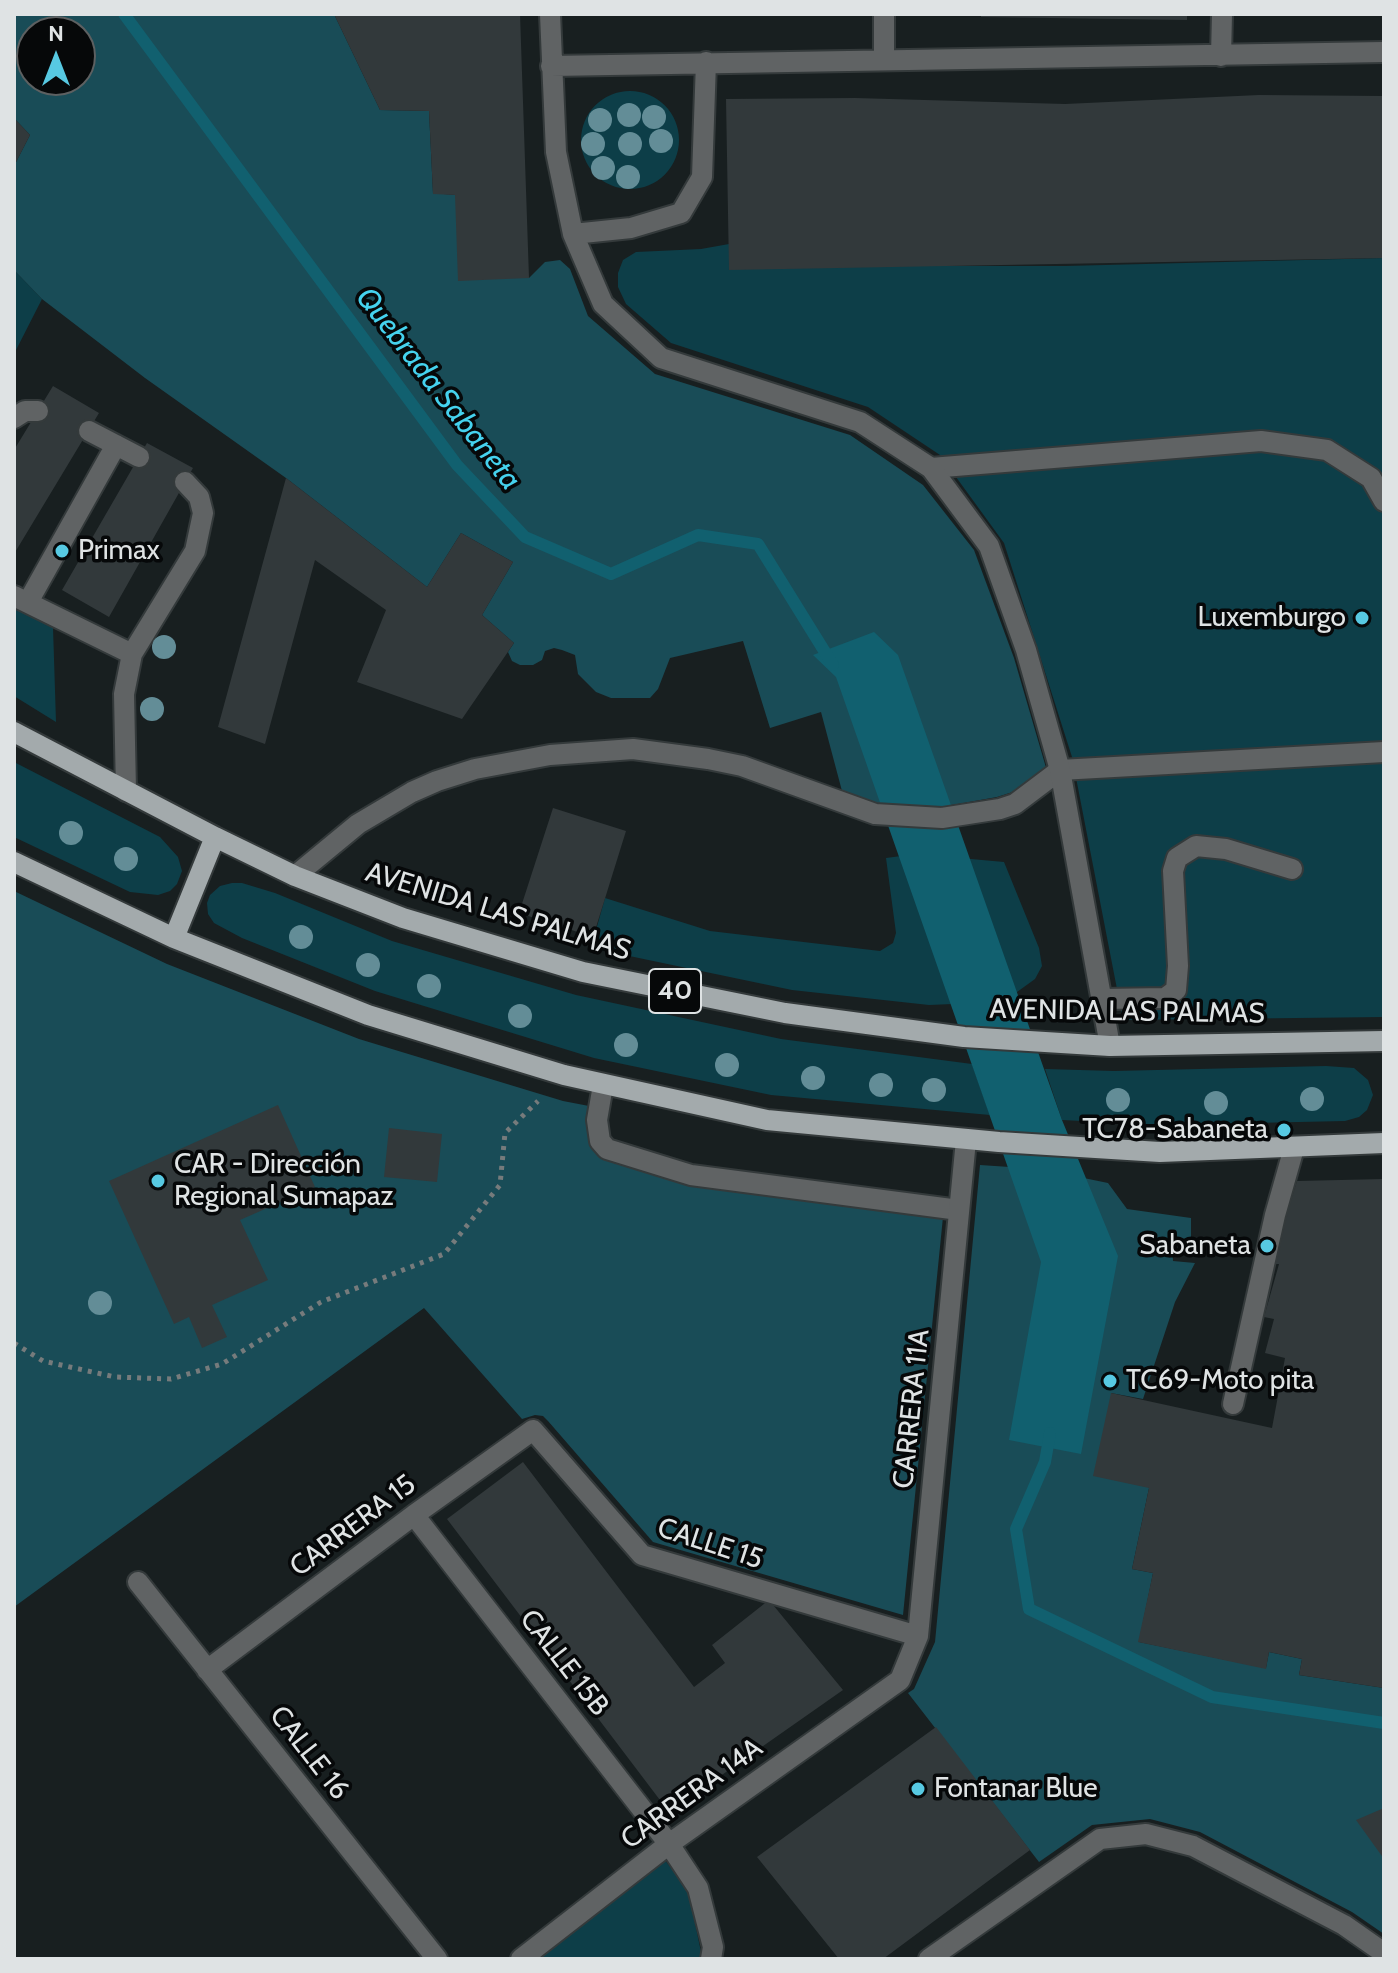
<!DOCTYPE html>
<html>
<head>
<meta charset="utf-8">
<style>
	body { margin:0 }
	#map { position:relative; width:1398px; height:1973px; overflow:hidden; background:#181f20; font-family:Cabin,sans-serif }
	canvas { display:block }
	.frame { position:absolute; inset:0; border:16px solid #dfe3e4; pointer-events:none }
	.north { position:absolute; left:16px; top:16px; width:80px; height:80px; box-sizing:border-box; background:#060809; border:2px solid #5d6061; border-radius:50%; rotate:0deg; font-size:22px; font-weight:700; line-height:32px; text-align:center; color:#dfe3e4 }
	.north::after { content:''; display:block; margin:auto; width:28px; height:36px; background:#57c9e2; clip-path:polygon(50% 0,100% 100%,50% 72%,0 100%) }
</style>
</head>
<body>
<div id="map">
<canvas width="1398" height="1973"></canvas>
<div class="frame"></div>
<div class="north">N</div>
</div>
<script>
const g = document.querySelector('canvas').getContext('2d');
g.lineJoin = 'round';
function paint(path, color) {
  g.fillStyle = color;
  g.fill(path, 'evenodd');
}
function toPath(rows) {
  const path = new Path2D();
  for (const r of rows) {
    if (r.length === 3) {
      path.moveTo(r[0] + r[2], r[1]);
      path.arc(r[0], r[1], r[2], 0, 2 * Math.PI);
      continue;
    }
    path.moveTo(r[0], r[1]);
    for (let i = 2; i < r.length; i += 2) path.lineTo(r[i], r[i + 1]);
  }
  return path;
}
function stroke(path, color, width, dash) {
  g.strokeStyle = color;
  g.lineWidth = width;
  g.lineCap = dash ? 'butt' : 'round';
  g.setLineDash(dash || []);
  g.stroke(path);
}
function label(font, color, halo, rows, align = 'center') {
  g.font = font + ' Cabin,sans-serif';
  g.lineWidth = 7;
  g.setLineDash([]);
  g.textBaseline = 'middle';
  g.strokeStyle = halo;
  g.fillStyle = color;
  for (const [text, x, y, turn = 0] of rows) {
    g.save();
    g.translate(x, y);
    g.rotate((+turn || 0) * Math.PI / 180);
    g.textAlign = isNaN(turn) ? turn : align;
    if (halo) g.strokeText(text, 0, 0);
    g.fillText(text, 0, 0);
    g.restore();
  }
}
paint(toPath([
	[630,140,49],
	[729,244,913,266,1065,266,1384,258,1384,1017,1123,1020,1072,757,1004,543,940,455,868,407,671,343,626,304,618,287,618,273,623,260,636,252,701,249],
	[14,270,42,299,14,354],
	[14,608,53,627,56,722,14,696],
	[14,762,160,837,178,857,182,871,177,884,170,891,158,895,130,892,14,837],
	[916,854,1004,862,1039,948,1042,966,1035,979,1017,992,977,1003,929,1005,792,990,591,948,605,898,710,931,880,951,893,943,896,933,886,858],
	[232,883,242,883,275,893,392,941,576,995,781,1039,972,1064,990,1115,771,1095,594,1058,375,991,242,938,214,923,208,914,207,903,210,895,220,886],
	[1326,1066,1354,1068,1368,1080,1373,1095,1367,1110,1359,1117,1345,1121,1161,1125,1062,1120,1045,1069,1114,1071],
	[664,1859,688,1889,701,1952,700,1959,536,1959]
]), '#0d3e48');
paint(toPath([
	[14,14,334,14,380,110,429,111,433,193,455,195,529,278,545,262,560,260,570,269,588,316,655,374,850,435,923,485,974,550,1014,658,1047,771,1022,789,997,797,941,807,872,803,842,791,821,712,770,728,743,641,670,658,658,689,650,698,611,698,596,692,578,674,575,655,562,650,554,648,545,651,542,660,533,665,520,665,512,661,508,652,514,643,482,615,513,562,461,533,427,587,286,478,145,378,42,299,14,270,14,166,30,135,14,118],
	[32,32,80,32,80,80,32,80],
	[14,891,167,964,359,1039,563,1101,589,1106,587,1118,591,1147,601,1157,614,1162,689,1185,943,1217,903,1615,653,1542,548,1421,543,1416,535,1415,522,1419,424,1308,14,1607],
	[980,1165,1040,1169,1108,1183,1127,1209,1191,1218,1191,1237,1172,1241,1173,1261,1195,1263,1175,1302,1143,1399,1111,1393,1149,1488,1132,1569,1153,1573,1139,1642,1266,1668,1269,1652,1302,1659,1299,1675,1384,1688,1384,1934,1352,1912,1200,1832,1150,1819,1092,1825,1039,1862,908,1693,914,1689,935,1642]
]), '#194c57');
paint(toPath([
	[874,632,898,655,1062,1120,1118,1256,1081,1454,1009,1440,1041,1262,836,677,813,655]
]), '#11606f');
stroke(toPath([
	[124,14,457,465,525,537,611,574,698,535,758,544,833,665],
	[1050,1433,1045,1462,1016,1529,1029,1609,1212,1697,1384,1723]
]), '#11606f', 12);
paint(toPath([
	[334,14,520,14,529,278,458,281,455,195,433,194,429,111,380,110],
	[981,14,1187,14,1187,20,981,17],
	[1259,95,1384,96,1384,258,729,270,726,99,855,98,1065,104],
	[14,118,30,135,14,166],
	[53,386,99,413,14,554,14,450],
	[147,443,193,468,109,617,62,590],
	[286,478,427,587,461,533,513,562,482,615,514,643,462,719,357,682,386,610,315,560,265,744,218,727],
	[553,808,626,831,593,937,519,913],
	[278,1105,315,1187,240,1220,268,1280,212,1305,227,1337,202,1348,189,1317,174,1324,109,1181],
	[389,1128,442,1134,437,1182,384,1177],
	[1384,1179,1384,1688,1299,1675,1302,1659,1269,1652,1266,1669,1138,1642,1153,1573,1132,1569,1149,1488,1093,1476,1111,1393,1272,1428,1285,1358,1265,1353,1274,1319,1264,1317,1279,1264,1271,1264,1297,1181],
	[523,1462,694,1687,725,1663,712,1645,769,1600,843,1690,669,1812,447,1519],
	[936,1727,1030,1850,883,1959,839,1959,757,1857],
	[1384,1808,1384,1859,1356,1820]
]), '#32393b');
const service = toPath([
	[14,418,25,411,38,411],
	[89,431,139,457],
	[931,468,1261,441,1327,450,1371,478,1384,501],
	[14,596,132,654],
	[28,602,116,445],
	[126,791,124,694,132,654,195,551,203,513,199,497,185,482],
	[295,876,358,824,412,792,437,781,475,769,550,755,633,749,708,759,742,766,875,814,942,818,1000,809,1015,804,1060,770,1384,752],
	[1103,999,1165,998,1176,990,1178,966,1173,871,1177,858,1196,846,1226,849,1292,869],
	[603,1085,597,1120,600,1141,607,1149,691,1175,959,1210],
	[1233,1404,1275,1215,1294,1148]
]);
const minor = toPath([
	[550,14,556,152,573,234,603,304,661,358,860,422,931,468,989,546,1026,650,1060,770,1110,1046],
	[884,14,884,60],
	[1221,56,1222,14],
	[551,66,1384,52],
	[573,234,631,228,681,213,702,177,706,62],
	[414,1515,669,1844,698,1888,713,1947,711,1959],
	[138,1582,437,1959],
	[207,1670,414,1515,533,1430,642,1555,918,1636],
	[521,1959,669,1844,900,1680,918,1636,966,1140],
	[929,1959,1100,1839,1146,1834,1193,1846,1344,1925,1384,1953]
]);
const primary = toPath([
	[14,732,215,837,295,876,403,918,583,972,785,1013,964,1037,1110,1046,1384,1041],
	[14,862,174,938,368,1015,564,1075,767,1120,999,1142,1160,1152,1384,1143],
	[174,938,215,837]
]);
stroke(service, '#343a3b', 24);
stroke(minor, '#343a3b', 24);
stroke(primary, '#343a3b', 24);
stroke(toPath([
	[14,1343,43,1361,115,1377,171,1379,222,1364,321,1302,444,1254,500,1185,505,1133,538,1101]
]), '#767b7c', 5, [4, 6]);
stroke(service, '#606364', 20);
stroke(minor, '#606364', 20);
stroke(primary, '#a3aaac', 20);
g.fillStyle = '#638d97';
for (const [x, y] of [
	[629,115],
	[654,117],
	[600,120],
	[661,141],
	[593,144],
	[630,144],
	[603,168],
	[628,177],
	[164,647],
	[152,709],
	[71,833],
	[126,859],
	[301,937],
	[368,965],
	[429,986],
	[520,1016],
	[626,1045],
	[727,1065],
	[813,1078],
	[881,1085],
	[934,1090],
	[1312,1099],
	[1118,1100],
	[1216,1103],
	[100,1303]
]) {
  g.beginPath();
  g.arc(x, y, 12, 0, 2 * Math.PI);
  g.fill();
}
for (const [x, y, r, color] of [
	[62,551,8,"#57c9e2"],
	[1362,618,8,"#57c9e2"],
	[1284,1130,8,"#57c9e2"],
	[158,1181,8,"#57c9e2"],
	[1267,1246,8,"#57c9e2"],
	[1110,1381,8,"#57c9e2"],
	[918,1789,8,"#57c9e2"]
]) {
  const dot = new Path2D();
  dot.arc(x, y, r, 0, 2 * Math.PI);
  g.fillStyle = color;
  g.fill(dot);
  stroke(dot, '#060809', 3);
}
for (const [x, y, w] of [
	[675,991,52]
]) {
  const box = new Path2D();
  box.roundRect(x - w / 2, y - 22, w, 44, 6);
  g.fillStyle = '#060809';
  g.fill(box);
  stroke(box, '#dfe3e4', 2);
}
label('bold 26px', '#dfe3e4', null, [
	["40",675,991]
]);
label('28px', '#dfe3e4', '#060809', [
	["Primax",78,551],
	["Luxemburgo",1346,618,"right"],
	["TC78-Sabaneta",1268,1130,"right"],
	["CAR - Dirección",174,1165],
	["Regional Sumapaz",174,1197],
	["Sabaneta",1251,1246,"right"],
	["TC69-Moto pita",1126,1381],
	["Fontanar Blue",934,1789]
], 'left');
label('28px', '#dfe3e4', '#060809', [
	["AVENIDA LAS PALMAS",498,912,17],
	["AVENIDA LAS PALMAS",1127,1012,1],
	["CARRERA 11A",912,1409,-84],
	["CARRERA 15",353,1526,-37],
	["CALLE 15",710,1544,18],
	["CALLE 15B",564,1663,52],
	["CALLE 16",309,1753,52],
	["CARRERA 14A",692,1794,-36]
]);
label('italic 30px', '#45d2ee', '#060809', [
	["Quebrada Sabaneta",438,389,52]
]);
</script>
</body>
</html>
